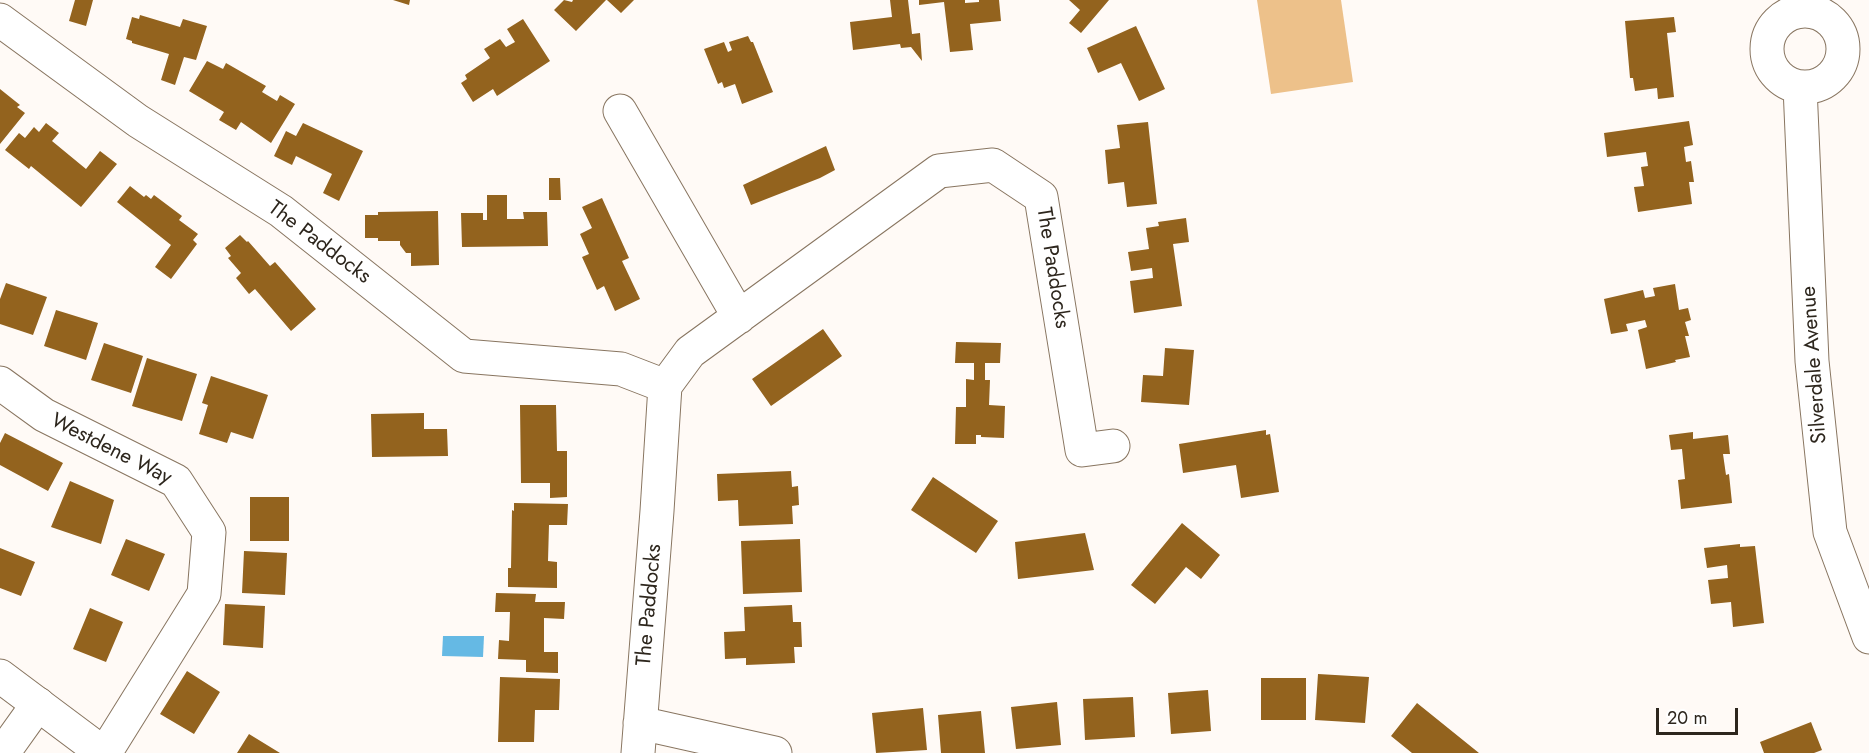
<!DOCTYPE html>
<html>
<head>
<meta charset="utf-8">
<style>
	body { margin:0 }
	#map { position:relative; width:1869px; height:753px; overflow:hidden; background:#fffaf6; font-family:Jost,sans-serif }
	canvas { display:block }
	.scale { position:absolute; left:1656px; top:708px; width:82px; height:27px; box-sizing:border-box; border:3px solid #2d261d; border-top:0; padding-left:8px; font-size:18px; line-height:21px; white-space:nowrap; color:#2d261d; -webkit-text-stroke:4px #fff; paint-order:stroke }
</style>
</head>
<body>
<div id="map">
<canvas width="1869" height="753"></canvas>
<div class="scale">20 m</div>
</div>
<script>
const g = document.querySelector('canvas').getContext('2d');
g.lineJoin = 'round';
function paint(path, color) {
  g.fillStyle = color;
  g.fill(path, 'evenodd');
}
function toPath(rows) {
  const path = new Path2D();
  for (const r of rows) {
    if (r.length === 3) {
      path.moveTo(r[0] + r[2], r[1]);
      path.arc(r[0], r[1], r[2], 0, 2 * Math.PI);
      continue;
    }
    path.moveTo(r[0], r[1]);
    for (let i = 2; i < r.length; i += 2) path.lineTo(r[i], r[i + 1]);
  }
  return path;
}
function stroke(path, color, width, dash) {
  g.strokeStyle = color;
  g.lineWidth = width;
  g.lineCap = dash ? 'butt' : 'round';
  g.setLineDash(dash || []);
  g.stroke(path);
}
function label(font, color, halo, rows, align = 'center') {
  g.font = font + ' Jost,sans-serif';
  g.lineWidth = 6;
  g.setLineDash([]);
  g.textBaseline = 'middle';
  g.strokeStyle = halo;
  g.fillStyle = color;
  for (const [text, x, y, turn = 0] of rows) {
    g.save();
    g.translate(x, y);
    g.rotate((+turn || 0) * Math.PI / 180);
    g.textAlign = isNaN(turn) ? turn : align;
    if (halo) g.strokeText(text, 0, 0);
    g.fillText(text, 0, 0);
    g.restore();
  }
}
paint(toPath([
	[1257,0,1341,0,1353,82,1271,94]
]), '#edc18a');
paint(toPath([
	[443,636,484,636,483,657,442,656]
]), '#65b9e4');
paint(toPath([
	[75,0,93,0,86,26,69,21],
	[393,0,410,0,409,5],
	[564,0,572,2,573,0,606,0,576,31,554,10],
	[607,0,634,0,621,13],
	[890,0,908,0,912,34,920,33,922,61,911,47,901,48,900,44,853,50,850,22,892,17],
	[919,0,965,0,965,3,979,2,979,0,999,0,1001,21,970,24,973,50,950,52,944,2,919,5],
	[1069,0,1109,0,1081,33,1069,23,1080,10],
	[140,15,180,27,183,19,207,26,196,60,184,57,175,85,161,80,169,54,132,43,132,41,126,39,132,17,139,19],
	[1674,17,1676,32,1667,33,1674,97,1658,99,1657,88,1635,91,1633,78,1630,78,1625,21],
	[523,19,550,61,497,96,493,89,473,102,461,83,467,79,465,75,490,58,484,49,500,39,506,47,515,42,507,29],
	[1136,26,1165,89,1139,101,1121,63,1098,73,1087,48],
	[748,36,751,42,753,42,773,92,742,104,735,84,724,88,722,82,718,84,704,49,724,42,728,52,732,50,729,42],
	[207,61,223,69,226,63,266,86,262,92,277,101,280,95,295,104,271,143,241,122,236,130,219,120,224,112,189,91],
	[0,89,20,105,17,107,25,113,0,144],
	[1689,121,1693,145,1684,147,1686,162,1691,161,1694,182,1689,182,1692,204,1638,212,1634,187,1644,186,1641,167,1648,166,1646,152,1607,157,1604,133],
	[1148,122,1157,204,1127,207,1124,182,1108,184,1105,150,1120,148,1117,125],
	[46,123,59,133,52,141,86,169,100,151,117,164,81,207,31,166,29,169,5,150,19,133,25,138,34,127,39,132],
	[303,123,363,151,339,201,323,193,332,174,296,156,292,165,274,156,286,131,296,136],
	[826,146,835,170,820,178,751,205,743,185],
	[549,178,560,178,561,200,549,200],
	[130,186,144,197,146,195,151,199,154,195,182,216,179,220,198,234,193,240,197,244,171,279,155,267,171,245,117,202],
	[487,195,507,195,507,219,524,219,523,212,547,212,548,246,462,247,461,213,483,213,483,220,487,220],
	[602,198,629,258,622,261,640,299,615,311,604,286,597,290,582,257,589,254,580,234,592,228,582,207],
	[438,211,439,265,411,266,411,253,406,253,400,245,400,241,378,241,378,238,365,238,365,215,378,215,378,212],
	[1186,218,1189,242,1173,244,1182,306,1134,313,1130,281,1153,278,1152,268,1131,271,1128,252,1149,249,1146,228,1159,226,1158,222],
	[240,235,247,242,248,241,270,266,275,262,316,309,291,331,255,289,249,294,236,278,241,273,228,258,231,256,225,248],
	[6,283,47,297,33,335,0,324,0,299],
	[1675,284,1679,310,1688,308,1691,320,1685,322,1689,336,1685,336,1690,357,1675,360,1676,362,1646,369,1638,330,1647,327,1645,320,1626,324,1628,331,1611,334,1604,299,1643,290,1645,298,1655,296,1653,288],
	[56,310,98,323,86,360,44,346],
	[823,329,842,356,771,406,752,379],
	[956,342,1001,343,1000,363,985,363,985,380,990,380,989,405,1005,406,1004,438,981,437,981,435,976,435,976,444,955,444,956,407,966,407,966,379,974,380,974,363,955,363],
	[104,343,143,356,131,393,91,380],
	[1165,348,1194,350,1189,405,1141,402,1143,375,1163,376],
	[147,358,197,374,182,421,132,406],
	[211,376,268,395,253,439,231,432,227,443,199,434,208,405,202,403],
	[520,405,556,405,557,451,567,451,567,497,550,498,550,483,521,483],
	[424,413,424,429,447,429,448,456,372,457,371,414],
	[1266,430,1266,435,1270,434,1279,492,1241,498,1236,465,1183,473,1179,444],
	[1693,432,1693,439,1728,435,1730,454,1723,454,1726,475,1729,474,1732,503,1681,509,1678,480,1685,479,1682,449,1671,450,1669,435],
	[5,433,63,463,48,491,0,465,0,443],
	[791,471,792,487,798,486,799,505,792,506,793,524,739,526,738,500,718,501,717,474],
	[933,477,998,521,976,553,911,510],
	[70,481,114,500,101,544,51,527],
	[250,497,289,497,289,541,250,541],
	[514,503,568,504,567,525,549,525,548,561,557,562,557,588,508,587,508,568,511,568,512,510,514,511],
	[1182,523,1220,555,1201,579,1186,567,1155,604,1131,585],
	[1085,533,1094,570,1018,579,1015,542],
	[126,539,165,554,149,591,111,575],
	[800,539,802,592,743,594,741,541],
	[1740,544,1740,547,1755,546,1764,623,1733,627,1731,602,1711,604,1708,580,1728,578,1727,565,1707,568,1704,548],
	[0,548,35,562,21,596,0,588],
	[244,551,287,553,285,595,242,593],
	[496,593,536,594,535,602,565,602,564,619,544,618,544,652,558,652,558,673,526,672,526,660,498,659,499,640,509,641,510,612,495,612],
	[225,604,265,606,263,648,223,645],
	[792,605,793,622,801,622,802,647,794,647,795,663,746,665,746,658,725,659,724,632,745,631,744,607],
	[90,608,123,622,106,662,73,649],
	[187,671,220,692,194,734,160,714],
	[1318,674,1369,677,1365,723,1315,720],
	[500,677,560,679,559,710,535,710,534,742,498,742],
	[1261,678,1306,678,1306,720,1261,720],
	[1208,690,1211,731,1171,734,1168,693],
	[1133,697,1135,737,1085,740,1083,699],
	[1057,702,1061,745,1016,749,1011,707],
	[1417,703,1479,753,1412,753,1391,736],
	[923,708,927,750,876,753,872,713],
	[981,711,985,753,941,753,938,715],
	[1811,722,1822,750,1814,753,1764,753,1760,742],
	[249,734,280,753,237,753]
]), '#93631e');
const minor = toPath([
	[1805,49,38],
	[0,20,138,121,281,211,464,356,621,369,665,386],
	[1800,87,1812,361,1830,532,1869,637],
	[620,111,739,317],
	[0,383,44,415,176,481,209,532,204,594,105,753],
	[640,723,775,753],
	[3,753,38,704],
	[638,753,657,511,665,386,690,352,939,171,993,165,1041,197,1082,450,1113,446]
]);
const tertiary = toPath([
	[0,676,103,753]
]);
stroke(minor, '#887560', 35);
stroke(tertiary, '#887560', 35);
stroke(minor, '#fff', 33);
stroke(tertiary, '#fff', 33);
label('21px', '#2d261d', '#fff', [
	["The Paddocks",319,243,37],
	["The Paddocks",1052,268,81],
	["Silverdale Avenue",1815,365,-94],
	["Westdene Way",111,450,27],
	["The Paddocks",650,605,-85]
]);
</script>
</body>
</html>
